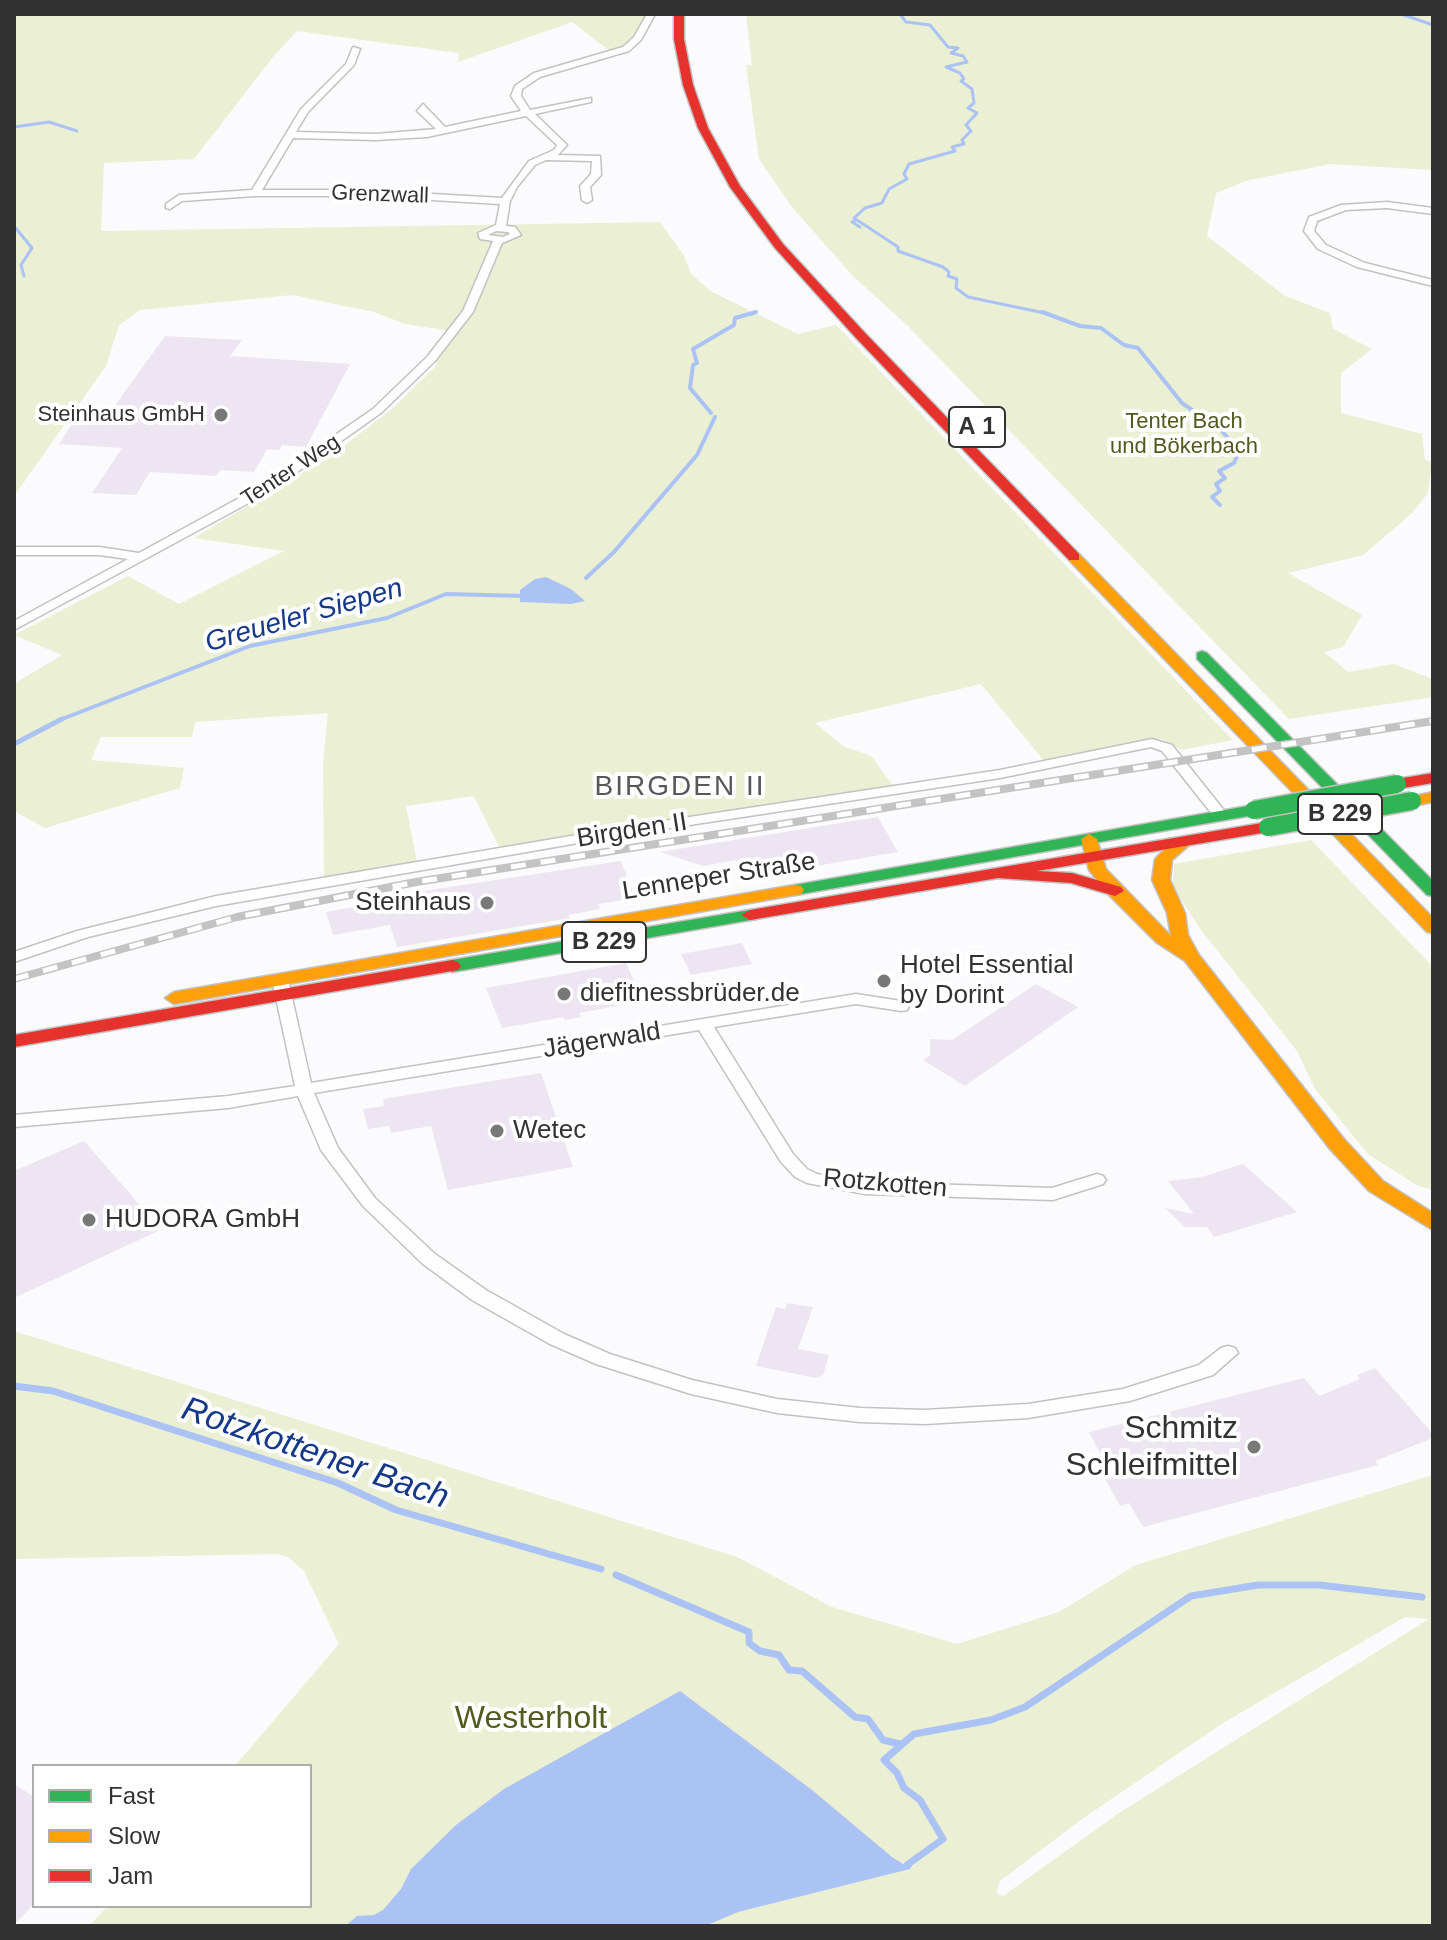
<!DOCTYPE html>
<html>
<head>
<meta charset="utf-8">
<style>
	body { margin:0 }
	#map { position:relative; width:1447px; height:1940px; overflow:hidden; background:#fbfafc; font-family:Arial,sans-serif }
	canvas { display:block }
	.frame { position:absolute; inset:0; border:16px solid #323233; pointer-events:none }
	.legend { position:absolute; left:32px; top:1764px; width:280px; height:144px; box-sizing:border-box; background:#fff; border:2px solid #adadad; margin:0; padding:10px 14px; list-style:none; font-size:24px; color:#323233 }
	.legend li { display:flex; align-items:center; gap:16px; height:40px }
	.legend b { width:40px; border:2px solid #adadad }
</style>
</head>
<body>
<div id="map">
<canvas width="1447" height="1940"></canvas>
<div class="frame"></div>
<ul class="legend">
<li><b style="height:10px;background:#30b455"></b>Fast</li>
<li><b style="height:10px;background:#ff9f0a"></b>Slow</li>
<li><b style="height:10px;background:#e5322d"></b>Jam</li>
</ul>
</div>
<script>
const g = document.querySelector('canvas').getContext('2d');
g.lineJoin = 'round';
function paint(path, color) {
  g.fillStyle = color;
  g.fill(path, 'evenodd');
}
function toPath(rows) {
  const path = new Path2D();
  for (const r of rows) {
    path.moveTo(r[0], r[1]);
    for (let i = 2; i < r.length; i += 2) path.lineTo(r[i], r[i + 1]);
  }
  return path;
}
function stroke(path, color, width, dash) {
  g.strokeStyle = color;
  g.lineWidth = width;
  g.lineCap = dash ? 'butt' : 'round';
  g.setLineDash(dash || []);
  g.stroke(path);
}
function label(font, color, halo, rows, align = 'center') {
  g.font = font + ' Arial,sans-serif';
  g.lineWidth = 8;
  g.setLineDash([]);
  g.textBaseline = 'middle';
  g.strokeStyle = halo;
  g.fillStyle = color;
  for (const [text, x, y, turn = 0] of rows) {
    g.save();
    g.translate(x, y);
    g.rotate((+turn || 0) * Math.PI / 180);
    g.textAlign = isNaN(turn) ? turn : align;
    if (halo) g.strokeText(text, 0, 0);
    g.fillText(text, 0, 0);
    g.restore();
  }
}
paint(toPath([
	[14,14,650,14,647,23,626,49,610,51,572,22,458,62,459,53,297,31,273,57,194,159,104,163,101,231,660,222,684,256,691,274,712,292,798,334,836,325,1233,740,1181,750,1162,739,1045,762,981,684,815,723,843,746,871,756,894,787,500,849,474,796,406,806,417,862,324,878,323,763,328,713,195,722,192,737,101,737,91,760,184,768,180,788,45,828,14,811,14,684,62,655,14,635,128,576,179,604,284,551,194,538,331,456,393,408,435,367,445,330,405,324,374,312,292,295,140,310,119,325,106,366,14,496],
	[746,14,1433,14,1433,170,1330,164,1249,180,1216,193,1207,236,1285,296,1330,313,1333,329,1372,349,1341,373,1341,413,1422,434,1425,460,1432,462,1428,493,1411,514,1363,555,1288,573,1362,615,1343,647,1324,652,1348,672,1394,664,1433,679,1433,697,1289,719,907,325,854,277,792,207,759,159,746,65,752,65],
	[1311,840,1433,967,1433,1190,1418,1186,1368,1154,1315,1089,1297,1051,1201,930,1173,887,1174,864],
	[14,1331,737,1557,832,1607,957,1644,1059,1612,1136,1565,1433,1475,1433,1926,89,1926,108,1906,310,1906,310,1766,235,1766,339,1644,304,1571,288,1557,277,1554,14,1559],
	[1405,1617,1429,1619,1119,1813,1003,1896,996,1893,1000,1881,1082,1819,1223,1723]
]), '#ebefd4');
paint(toPath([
	[546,577,571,589,585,601,571,604,520,602,520,590,535,579],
	[680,1691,812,1790,892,1857,903,1864,908,1860,913,1864,910,1869,738,1912,705,1926,345,1926,357,1916,374,1915,383,1910,401,1889,411,1869,456,1825,504,1789]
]), '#abc3f4');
stroke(toPath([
	[900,14,906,22,930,25,948,47,958,48,951,53,963,56,967,62,946,67,960,73,964,79,961,81,972,89,974,103,968,108,977,113,966,125,971,131,962,140,964,144,952,147,955,151,909,164,904,174,907,179,889,189,882,203,865,208,854,218,898,247,898,251,943,267,949,272,948,276,957,279,956,288,968,297,1049,314],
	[1401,14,1433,25],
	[14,127,49,122,77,131],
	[856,220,852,222,860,227],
	[14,226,32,248,21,265,24,276],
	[751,314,756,312]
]), '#abc3f4', 3);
stroke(toPath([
	[1042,312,1080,326,1101,328,1124,345,1138,348,1182,403,1221,430,1239,451,1234,463,1219,471,1225,478,1216,484,1220,491,1212,497,1220,505],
	[711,413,690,388,693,365,697,363,693,349,734,325,735,318,756,312],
	[586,578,614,552,697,455,715,417],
	[57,721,250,646,387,618,446,594,525,596]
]), '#abc3f4', 4);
stroke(toPath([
	[14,744,62,719]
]), '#abc3f4', 5);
stroke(toPath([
	[14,1386,53,1391,338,1483,396,1510,601,1569],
	[616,1575,749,1632,749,1643,760,1651,779,1655,789,1670,802,1671,855,1717,868,1719,883,1740,900,1744],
	[911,1862,943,1839,920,1800,904,1788,897,1773,884,1760,914,1734,991,1720,1025,1707,1191,1596,1258,1585,1319,1585,1422,1597]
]), '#abc3f4', 7);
paint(toPath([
	[165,336,242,340,230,356,350,364,306,447,282,445,279,450,267,449,254,472,220,470,216,476,150,472,136,495,92,493,122,448,59,444,79,413,108,415],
	[878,817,898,852,745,878,736,860,703,866,660,852],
	[621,861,635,898,598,904,600,909,568,915,570,918,397,947,390,925,333,935,326,912,412,897,411,893],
	[742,943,752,964,691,975,681,954],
	[626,963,643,1001,579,1013,581,1017,565,1020,564,1017,502,1028,486,988],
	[1036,984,1078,1007,965,1086,923,1060,930,1055,930,1039,952,1040],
	[541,1073,573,1167,448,1190,431,1126,391,1133,389,1126,368,1129,363,1109,384,1106,383,1099],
	[84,1141,147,1213,158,1231,14,1298,14,1171],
	[1243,1164,1297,1212,1214,1237,1207,1227,1185,1227,1165,1208,1194,1214,1168,1181,1202,1177],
	[787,1303,813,1307,798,1349,829,1355,823,1375,816,1378,756,1366,776,1307,785,1309],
	[1375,1368,1433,1434,1433,1438,1375,1461,1378,1465,1143,1527,1129,1503,1120,1506,1093,1457,1101,1455,1089,1432,1304,1378,1319,1396,1360,1379,1357,1375],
	[14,1784,34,1797,34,1904,14,1925]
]), '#ede6f2');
const street = toPath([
	[647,14,655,14,641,40,629,51,540,77,522,89,521,96,530,110,591,98,591,102,535,114,567,145,558,155,600,156,601,175,590,187,592,200,587,203,582,200,580,186,591,174,592,161,546,160,535,165,517,187,510,201,506,226,515,227,521,235,502,243,473,312,435,361,381,413,269,492,14,630,14,621,128,559,99,555,14,555,14,547,99,547,139,553,261,486,373,409,427,357,463,311,493,241,480,239,478,233,496,225,500,204,363,196,255,196,182,201,170,209,166,208,166,204,179,195,252,190,301,109,346,64,353,47,360,49,354,65,308,112,296,132,376,134,436,129,417,111,423,104,445,127,521,111,511,96,515,86,534,73,623,47,634,37,647,14],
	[526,116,557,145,554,150,529,161,502,198,363,190,262,190,293,138,376,140,427,137,526,116],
	[496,231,508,232,510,234,503,237,488,235,496,231],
	[1387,202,1433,208,1433,214,1387,208,1346,210,1317,221,1314,231,1326,245,1365,263,1433,280,1433,286,1357,267,1318,249,1304,231,1309,217,1341,205,1387,202],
	[1152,739,1172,745,1226,813,1228,816,1226,819,1216,819,1162,751,1151,747,1000,778,630,834,216,906,88,937,14,962,14,952,77,931,216,896,630,826,1000,770,1152,739],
	[281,979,289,984,311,1083,856,994,901,1001,909,1006,907,1010,901,1011,856,1004,714,1027,793,1154,807,1169,817,1174,865,1182,1052,1188,1097,1174,1103,1176,1106,1180,1103,1184,1053,1200,865,1194,807,1183,795,1177,781,1162,699,1030,314,1093,338,1148,375,1198,435,1254,486,1290,564,1334,610,1354,692,1380,777,1399,860,1408,925,1410,1028,1404,1123,1389,1199,1365,1221,1348,1228,1346,1235,1348,1238,1353,1213,1375,1130,1401,1028,1418,925,1424,860,1422,777,1413,691,1394,596,1364,550,1344,472,1300,423,1264,363,1206,321,1150,298,1096,228,1108,14,1127,14,1115,228,1096,295,1086,273,984,281,979]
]);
const fast = toPath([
	[1202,651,1207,653,1433,881,1433,896,1427,895,1197,659,1197,653,1202,651],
	[1254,805,1262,810,1260,814,795,895,786,890,795,885,1254,805],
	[750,910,759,915,756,919,452,972,443,966,452,960,750,910]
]);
const slow = toPath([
	[1074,553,1079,554,1433,918,1433,933,1427,932,1069,560,1067,557,1074,553],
	[1433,792,1433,802,1412,806,1404,801,1406,798,1433,792],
	[1089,834,1097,839,1106,869,1171,936,1167,913,1152,880,1155,859,1176,838,1188,838,1190,842,1188,846,1172,860,1170,880,1185,913,1188,935,1199,955,1344,1139,1383,1181,1433,1213,1433,1230,1369,1191,1330,1149,1185,961,1156,942,1109,895,1089,870,1081,839,1089,834],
	[795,885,801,886,804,890,801,894,174,1004,165,998,174,992,795,885]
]);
const jam = toPath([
	[674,14,684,14,684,39,693,85,708,128,740,186,783,244,865,333,1079,554,1079,560,1069,560,857,339,775,248,730,187,698,128,683,85,674,39,674,14],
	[1433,773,1433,783,1397,789,1389,784,1397,779,1433,773],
	[1268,822,1276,827,1274,831,1037,871,1072,873,1121,887,1124,891,1115,896,1071,883,998,878,750,920,741,915,750,910,1268,822],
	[452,960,458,962,461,966,458,970,14,1047,14,1035,452,960]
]);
stroke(street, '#c2c2c3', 3);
stroke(fast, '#c2c2c3', 3);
stroke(slow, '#c2c2c3', 3);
stroke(jam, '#c2c2c3', 3);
paint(street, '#fefeff');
paint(fast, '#30b455');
paint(slow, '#ff9f0a');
paint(jam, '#e5322d');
const rail = toPath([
	[14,979,237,917,416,882,1433,721]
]);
stroke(rail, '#c4c3c4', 8);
stroke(rail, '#fff', 5, [15]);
const fastBridge = toPath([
	[1254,810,1397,784],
	[1268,827,1412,801]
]);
stroke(fastBridge, '#c2c2c3', 21, []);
stroke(fastBridge, '#30b455', 18);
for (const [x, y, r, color] of [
	[221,415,8,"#787879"],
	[487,903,8,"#787879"],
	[884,981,8,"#787879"],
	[564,994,8,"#787879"],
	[497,1131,8,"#787879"],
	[89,1220,8,"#787879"],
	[1254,1447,8,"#787879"]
]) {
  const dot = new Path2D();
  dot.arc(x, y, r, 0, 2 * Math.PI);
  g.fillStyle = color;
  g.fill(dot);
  stroke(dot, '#fff', 3);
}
label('22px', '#323233', '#fff', [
	["Grenzwall",380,195,2],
	["Tenter Weg",291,471,-33]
]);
label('22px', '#323233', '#fff', [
	["Steinhaus GmbH",205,415]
], 'right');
label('22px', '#535a1e', '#fff', [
	["Tenter Bach",1184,422],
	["und Bökerbach",1184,447]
]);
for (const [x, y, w] of [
	[977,427,56],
	[1340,814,84],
	[604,942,84]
]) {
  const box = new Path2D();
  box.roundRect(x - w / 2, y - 20, w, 40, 6);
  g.fillStyle = '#fff';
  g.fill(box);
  stroke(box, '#323233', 2);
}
label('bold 24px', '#323233', null, [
	["A 1",977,427],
	["B 229",1340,814],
	["B 229",604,942]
]);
label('26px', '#323233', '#fff', [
	["Birgden II",632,831,-9],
	["Lenneper Straße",719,877,-9],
	["Jägerwald",602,1041,-9],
	["Rotzkotten",885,1184,5]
]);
label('26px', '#323233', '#fff', [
	["Steinhaus",471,903,"right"],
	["Hotel Essential",900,966],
	["by Dorint",900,996],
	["diefitnessbrüder.de",580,994],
	["Wetec",513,1131],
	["HUDORA GmbH",105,1220]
], 'left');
label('italic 28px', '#163987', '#fff', [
	["Greueler Siepen",304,616,-16]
]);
g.letterSpacing = '2px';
label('28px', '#58575a', '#fff', [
	["BIRGDEN II",680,787]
]);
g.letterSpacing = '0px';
label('32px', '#323233', '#fff', [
	["Schmitz",1238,1429],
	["Schleifmittel",1238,1466]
], 'right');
label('32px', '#535a1e', '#fff', [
	["Westerholt",531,1719]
]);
label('italic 34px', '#163987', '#fff', [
	["Rotzkottener Bach",315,1454,19]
]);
</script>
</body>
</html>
